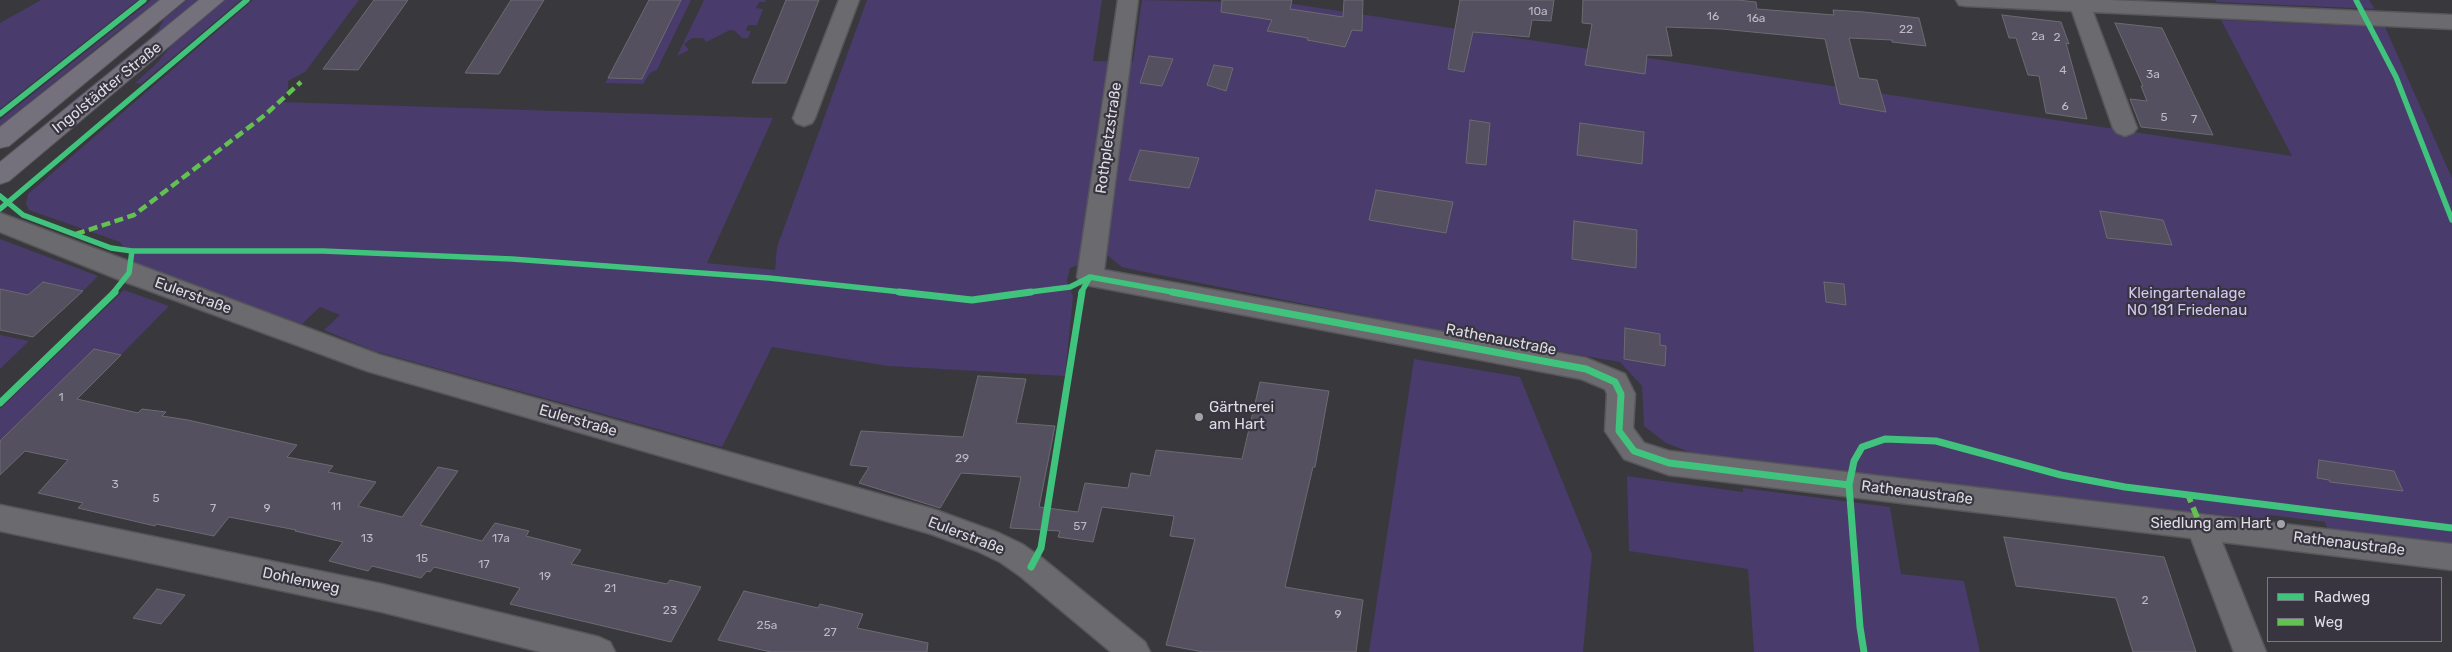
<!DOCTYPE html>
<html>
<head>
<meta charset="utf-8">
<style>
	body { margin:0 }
	#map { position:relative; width:2452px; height:652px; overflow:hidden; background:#39383d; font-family:Rubik,sans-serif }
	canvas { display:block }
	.legend { position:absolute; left:2267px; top:577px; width:175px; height:65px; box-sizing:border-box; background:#383540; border:1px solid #7a7882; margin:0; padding:6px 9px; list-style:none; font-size:15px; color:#dedde4 }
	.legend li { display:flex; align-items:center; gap:10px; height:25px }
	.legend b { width:25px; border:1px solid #7a7882 }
</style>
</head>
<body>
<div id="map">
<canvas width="2452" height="652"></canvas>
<ul class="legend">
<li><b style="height:6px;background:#40c37c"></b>Radweg</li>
<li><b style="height:6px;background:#63c152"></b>Weg</li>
</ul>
</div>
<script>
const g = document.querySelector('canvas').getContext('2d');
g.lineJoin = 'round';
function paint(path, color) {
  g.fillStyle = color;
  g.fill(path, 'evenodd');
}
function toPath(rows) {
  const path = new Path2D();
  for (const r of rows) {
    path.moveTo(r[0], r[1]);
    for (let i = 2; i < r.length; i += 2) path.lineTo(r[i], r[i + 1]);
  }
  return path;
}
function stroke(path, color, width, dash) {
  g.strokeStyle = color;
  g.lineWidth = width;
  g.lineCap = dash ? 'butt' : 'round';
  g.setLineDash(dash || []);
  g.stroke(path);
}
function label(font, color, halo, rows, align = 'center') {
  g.font = font + ' Rubik,sans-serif';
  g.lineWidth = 4.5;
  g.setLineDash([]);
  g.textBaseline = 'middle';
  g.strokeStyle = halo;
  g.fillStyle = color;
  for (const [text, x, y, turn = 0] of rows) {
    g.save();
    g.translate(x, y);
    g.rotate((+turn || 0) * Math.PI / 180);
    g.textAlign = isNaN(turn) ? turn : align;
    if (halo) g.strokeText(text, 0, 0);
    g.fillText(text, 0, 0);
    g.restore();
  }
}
paint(toPath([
	[41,0,138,0,0,109,0,23],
	[151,0,165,0,118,31,0,126,0,120],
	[187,0,203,0,0,166,0,161,151,37,158,30,164,19],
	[224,0,241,0,141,84,135,83,157,63,175,41],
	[253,0,359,0,305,72,288,81,288,90,282,102,773,118,707,263,775,270,777,247,867,0,1102,0,1093,61,1133,62,1142,0,1287,3,2292,156,2221,20,2385,27,2452,178,2452,548,2329,533,2325,522,2270,515,2272,521,2187,511,2188,516,1692,453,1666,443,1644,426,1642,386,1620,362,1419,327,1140,271,1122,267,1107,255,1070,268,1067,281,1073,296,1065,376,888,366,772,347,722,447,374,351,324,330,340,315,320,307,302,324,136,265,120,242,29,210,26,204,28,194],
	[681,0,691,0,657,70,650,73,643,84,605,83,608,78,642,79],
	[704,0,766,0,765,2,759,2,756,8,763,9,757,25,748,25,746,31,751,31,748,38,742,38,735,31,730,30,706,42,703,38,692,38,684,44,689,50,677,56],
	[2215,0,2369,0,2375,9,2217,2],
	[0,239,98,276,83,291,43,282,28,295,0,289],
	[124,290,169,306,121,355,94,349,0,441,0,409],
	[0,335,29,341,0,369],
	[1414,359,1520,377,1592,554,1583,652,1369,652],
	[1627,476,1743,492,1743,488,1890,507,1901,574,1964,581,1980,652,1754,652,1748,569,1629,551]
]), '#493b6b');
const building = toPath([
	[374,0,408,0,358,70,323,69,374,0],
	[511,0,544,0,499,74,465,73,511,0],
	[649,0,681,0,642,79,608,78,649,0],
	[786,0,819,0,786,83,752,83,786,0],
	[1222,0,1292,0,1290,9,1343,17,1344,0,1363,0,1362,31,1352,30,1345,47,1307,40,1308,38,1267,31,1272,20,1221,12,1222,0],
	[1460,0,1554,0,1551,21,1532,20,1529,37,1473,32,1464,72,1448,69,1460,0],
	[1583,0,1737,0,1756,2,1757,9,1834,15,1833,10,1864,12,1919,18,1926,46,1892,42,1892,40,1849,38,1859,78,1877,80,1886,112,1840,104,1825,39,1721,29,1666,27,1672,56,1647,55,1645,74,1585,65,1592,24,1582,23,1583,0],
	[2002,15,2061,22,2069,44,2066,43,2087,119,2046,113,2039,76,2028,75,2016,38,2009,38,2002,15],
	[2115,23,2162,28,2213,135,2141,127,2130,99,2147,101,2141,86,2143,86,2115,23],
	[1149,56,1173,59,1162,86,1140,83,1149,56],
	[1214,65,1233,68,1226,91,1207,85,1214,65],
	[1470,120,1490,123,1486,165,1466,163,1470,120],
	[1580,123,1644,132,1642,164,1577,155,1580,123],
	[1140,150,1199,158,1189,188,1129,180,1140,150],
	[1376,190,1453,202,1446,233,1369,220,1376,190],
	[2100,211,2163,220,2172,245,2107,238,2100,211],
	[1574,221,1637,230,1636,268,1572,259,1574,221],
	[43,282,83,291,33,337,0,330,0,289,28,295,43,282],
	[1824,282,1844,284,1846,305,1826,302,1824,282],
	[1625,328,1660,334,1660,345,1666,346,1665,366,1624,359,1625,328],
	[94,349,121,355,77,399,138,413,142,409,166,412,162,416,188,420,297,445,287,457,333,466,328,472,376,482,358,506,402,517,438,467,458,471,420,525,482,541,495,523,529,531,526,536,581,550,571,564,667,584,670,580,701,587,671,642,510,604,520,588,434,567,430,572,427,571,421,578,372,566,368,571,329,561,343,542,295,531,296,530,229,517,214,536,156,524,155,526,78,508,83,503,38,493,68,460,25,451,0,475,0,441,94,349],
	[978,376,1026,379,1016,423,1055,426,1039,507,1078,512,1085,483,1128,488,1131,473,1150,476,1156,450,1242,459,1260,382,1329,391,1315,467,1313,467,1285,587,1363,600,1356,652,1203,652,1166,645,1195,539,1170,536,1174,516,1102,507,1093,542,1058,537,1060,531,1010,528,1021,477,961,473,940,508,859,483,869,467,850,465,861,431,963,437,978,376],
	[2319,460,2394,471,2403,491,2330,482,2329,480,2317,478,2319,460],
	[2004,537,2164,557,2196,652,2133,652,2116,598,2016,586,2004,537],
	[157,589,185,595,161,624,133,618,157,589],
	[744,591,818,608,820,604,863,614,857,628,928,643,927,652,771,652,718,640,744,591]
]);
paint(building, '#545060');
stroke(building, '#6c6b70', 1);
const minor = toPath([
	[839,0,859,0,815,118,812,123,804,126,796,123,793,118,839,0],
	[1118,0,1138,0,1104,270,1586,358,1625,374,1635,394,1633,428,1644,443,1669,451,2452,544,2452,570,2222,542,2266,652,2234,652,2191,538,1669,475,1624,459,1605,431,1607,394,1605,389,1581,379,1081,284,1077,277,1118,0],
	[1956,0,2109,0,2452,15,2452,29,2093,12,2137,128,2133,133,2125,136,2117,133,2113,128,2072,11,1966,6,1959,5,1956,0],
	[0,213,380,355,933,509,999,533,1022,544,1042,558,1145,642,1150,652,1111,652,1020,576,1000,562,977,551,931,534,367,371,120,280,0,232,0,213],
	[0,505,382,584,599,637,610,642,615,652,541,652,382,612,0,531,0,505]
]);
const primary = toPath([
	[160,0,185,0,9,146,0,148,0,127,160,0],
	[199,0,224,0,9,181,0,184,0,162,199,0]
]);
stroke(minor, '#57565a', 3);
stroke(primary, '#57565a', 2);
paint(minor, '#6b6a6e');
paint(primary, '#74717d');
stroke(toPath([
	[76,234,134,215,265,115,301,82]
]), '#63c152', 4.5, [9, 4.5]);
stroke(toPath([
	[2191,496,2188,495,2201,527]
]), '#63c152', 5.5, [11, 5.5]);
stroke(toPath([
	[2356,0,2396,77,2452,220],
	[0,114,144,0],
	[0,196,23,215,111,248,132,251,323,251,512,259,769,278,911,293],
	[0,209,247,0],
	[1090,277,1178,293],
	[113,293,129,273,132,251],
	[1022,293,1070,287,1090,277],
	[1081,293,1090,277]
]), '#40c37c', 5.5);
stroke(toPath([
	[899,292,972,300,1031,292],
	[1172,292,1586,369,1615,382,1621,394,1619,431,1634,451,1669,463,1849,485],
	[0,403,115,292],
	[1031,567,1041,548,1082,292],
	[1864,652,1860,627,1849,485,1854,461,1862,447,1885,439,1936,441,2061,475,2125,487,2452,528]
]), '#40c37c', 7);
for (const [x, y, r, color] of [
	[1199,417,5,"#a4a3aa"],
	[2281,524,5,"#a4a3aa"]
]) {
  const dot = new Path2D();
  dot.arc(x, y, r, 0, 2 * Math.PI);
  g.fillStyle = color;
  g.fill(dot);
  stroke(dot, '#383540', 2);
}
label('12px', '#bcbac3', null, [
	["10a",1538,12],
	["16",1713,17],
	["16a",1756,19],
	["22",1906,30],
	["2a",2038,37],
	["2",2057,38],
	["4",2063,71],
	["3a",2153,75],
	["6",2065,107],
	["5",2164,118],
	["7",2194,120],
	["1",61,398],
	["29",962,459],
	["3",115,485],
	["5",156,499],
	["11",336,507],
	["7",213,509],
	["9",267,509],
	["57",1080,527],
	["13",367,539],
	["17a",501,539],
	["15",422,559],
	["17",484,565],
	["19",545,577],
	["21",610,589],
	["2",2145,601],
	["23",670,611],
	["9",1338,615],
	["25a",767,626],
	["27",830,633]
]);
label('15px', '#dedde4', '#383540', [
	["Ingolstädter Straße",107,88,-39],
	["Rothpletzstraße",1109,138,-82],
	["Eulerstraße",193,296,20],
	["Rathenaustraße",1501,340,11],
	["Eulerstraße",578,421,16],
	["Rathenaustraße",1917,493,7],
	["Eulerstraße",966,536,21],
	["Rathenaustraße",2349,544,7],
	["Dohlenweg",301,581,12]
]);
label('15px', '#d1c7f0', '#383540', [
	["Kleingartenalage",2187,294],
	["NO 181 Friedenau",2187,311]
]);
label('15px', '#dedde4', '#383540', [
	["Gärtnerei",1209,408],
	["am Hart",1209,425],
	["Siedlung am Hart",2271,524,"right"]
], 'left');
</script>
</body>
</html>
